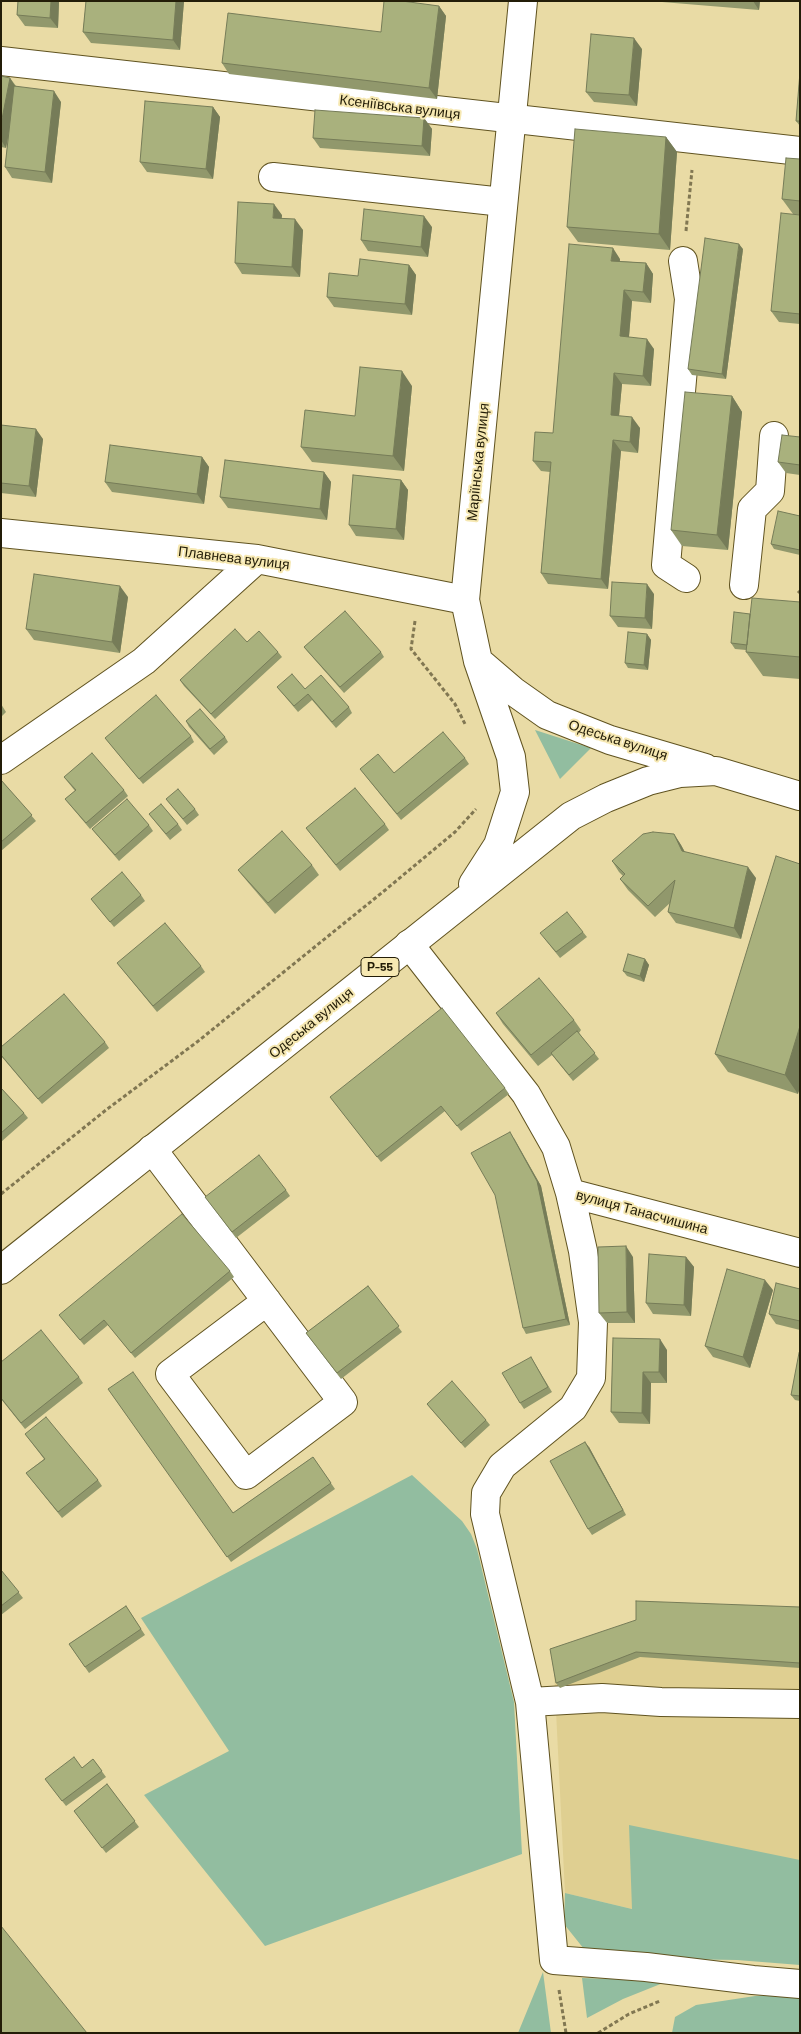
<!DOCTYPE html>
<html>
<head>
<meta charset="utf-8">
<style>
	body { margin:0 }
	#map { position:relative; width:801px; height:2034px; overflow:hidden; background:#e9dba5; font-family:Barlow,sans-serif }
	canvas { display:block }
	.frame { position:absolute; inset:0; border:2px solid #231d08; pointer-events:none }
</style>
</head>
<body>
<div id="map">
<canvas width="801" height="2034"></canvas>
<div class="frame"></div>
</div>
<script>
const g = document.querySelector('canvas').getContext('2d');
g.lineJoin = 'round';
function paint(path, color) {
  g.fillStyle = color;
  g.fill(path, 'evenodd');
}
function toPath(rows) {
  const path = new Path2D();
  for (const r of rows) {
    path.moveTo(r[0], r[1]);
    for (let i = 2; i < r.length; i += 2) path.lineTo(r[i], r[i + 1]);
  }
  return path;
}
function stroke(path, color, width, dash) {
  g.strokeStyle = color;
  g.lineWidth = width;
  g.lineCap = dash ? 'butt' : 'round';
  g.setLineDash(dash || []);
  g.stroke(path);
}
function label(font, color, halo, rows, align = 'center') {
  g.font = font + ' Barlow,sans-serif';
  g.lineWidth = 4;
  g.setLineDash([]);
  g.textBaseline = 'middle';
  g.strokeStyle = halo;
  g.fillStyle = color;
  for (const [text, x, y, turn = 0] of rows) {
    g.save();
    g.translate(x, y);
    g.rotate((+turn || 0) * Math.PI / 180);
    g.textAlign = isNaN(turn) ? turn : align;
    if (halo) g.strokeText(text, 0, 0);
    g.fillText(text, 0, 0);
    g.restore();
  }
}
paint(toPath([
	[800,1613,800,1949,565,1893,553,1650]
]), '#dfcf91');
paint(toPath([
	[535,730,591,748,560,779],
	[412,1475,462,1521,471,1534,477,1549,514,1702,522,1854,265,1946,144,1795,229,1751,141,1618],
	[629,1825,800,1860,800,1965,737,1960,614,1958,584,1949,564,1924,565,1893,632,1909],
	[543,1972,551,2033,518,2033],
	[582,1978,668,1981,623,1999,587,2018],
	[800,1994,800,2033,672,2033,675,2017,696,2005,755,1996]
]), '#92bda0');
const minor = toPath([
	[1,61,800,151],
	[273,177,503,202],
	[683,261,689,299,666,565,686,578],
	[1,533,257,559,465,600],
	[744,585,752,509,770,491,774,436],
	[1,760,144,661,257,559],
	[409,944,526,1094,556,1147,570,1193,800,1253],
	[152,1149,343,1402,246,1475,170,1374,267,1301],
	[570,1193,583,1251,593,1322,591,1378,573,1408,502,1466,486,1493,485,1514,530,1702,554,1960,646,1967,753,1980,800,1984],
	[530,1702,602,1698,661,1702,800,1704]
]);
const major = toPath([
	[478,661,513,691,547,715,610,740,705,768],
	[473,884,498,845,515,792,511,757,478,661,465,600,523,1],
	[1,1270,571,816,606,798,648,781,680,773,716,771,800,796]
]);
stroke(minor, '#605320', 30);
stroke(major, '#605320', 30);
stroke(toPath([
	[686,231,692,170],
	[798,593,800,591],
	[415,621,411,649,455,704,466,726],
	[1,1194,106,1110,197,1042,384,891,455,832,476,809],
	[559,1990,566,2033],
	[598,2033,629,2014,660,2001]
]), '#817752', 3, [4, 2.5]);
stroke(minor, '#fff', 28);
stroke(major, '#fff', 28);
paint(toPath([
	[18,1,59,1,58,28,25,26,17,15],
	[86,1,184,1,180,50,91,43,83,32],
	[650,1,760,1,759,10],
	[439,6,446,16,437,99,229,74,222,63,381,32],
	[642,49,637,106,594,102,586,92],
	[800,72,800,126,796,121],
	[1,76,10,78,16,86,61,102,52,183,12,178,5,167,8,138,6,148,1,147],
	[213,107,220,117,213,179,147,172,140,162],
	[424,118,432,129,430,156,320,148,313,138],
	[666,137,677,152,670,250,578,242,567,227],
	[800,159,800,215,793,214,782,199],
	[282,215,281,218,303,230,300,277,242,274,235,263],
	[800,215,800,324,779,322,771,311],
	[432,227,428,257,368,251,361,240],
	[743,249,726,379,692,375,688,369],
	[620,259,620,261,646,263,653,274,651,303,632,301,629,337,654,349,651,386,622,384,619,416,640,428,638,453,621,451,608,589,548,584,541,573,550,472,541,471,533,461,553,433],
	[409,265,416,275,412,315,334,307,327,297,358,276],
	[412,386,404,471,312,462,301,447,355,416],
	[732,396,742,412,728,550,682,546,671,530],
	[1,425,43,439,36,497,1,493],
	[800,437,800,475,786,473,778,462],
	[202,457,209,467,204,504,112,492,105,482],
	[324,472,331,482,327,520,228,508,220,497],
	[401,480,408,490,404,540,356,536,349,525],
	[800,516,800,555,774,549,771,544],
	[654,594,652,629,618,627,610,616],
	[128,597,120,653,34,640,26,629],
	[800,602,800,679,763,676,746,652,746,650,735,649,731,643,750,614],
	[647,634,651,640,648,670,628,668,625,663],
	[247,642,278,652,282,657,215,719,184,686,180,680],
	[304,647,381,652,384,657,344,693,308,652],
	[277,687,305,689,349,707,352,713,336,728,312,700,298,712],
	[1,704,6,712,1,717],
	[186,721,225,737,228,742,214,755,189,727],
	[191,736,194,742,143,784,105,738],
	[465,758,469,764,401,820,360,769,394,773],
	[64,777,124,790,128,796,90,829,65,799,75,791],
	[1,780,36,821,1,851],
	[166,799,195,809,199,815,187,825],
	[149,814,178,824,182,830,170,840],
	[385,824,389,830,340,871,306,828],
	[149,825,153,831,119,861,92,829],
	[674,834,681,845,685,852,756,878,741,939,676,923,668,912,670,903,655,917,628,890,620,879,623,876,619,872,612,861],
	[800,864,798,1094,728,1072,715,1054],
	[312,865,319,875,275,914,246,880,238,870],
	[141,895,145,901,114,927,91,899],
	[583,932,587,937,560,958,544,938],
	[645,959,649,965,644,982,627,976,623,971],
	[117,963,201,966,205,972,157,1012],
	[496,1013,574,1020,581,1030,579,1033,599,1059,573,1081,552,1055,538,1066,503,1024],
	[105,1042,109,1048,42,1104,1,1056,1,1047],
	[1,1088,24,1113,28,1118,1,1142],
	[505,1088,509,1094,461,1131,445,1111,381,1162,330,1097],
	[514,1138,541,1186,570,1325,526,1334,523,1328],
	[286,1190,290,1196,236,1238,209,1202],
	[633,1257,635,1323,607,1323,599,1313],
	[686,1257,694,1267,691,1316,653,1314,646,1303],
	[230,1271,234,1277,135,1358,108,1325,84,1345,59,1315],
	[368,1286,402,1332,341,1379,306,1333],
	[800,1289,800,1330,776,1324,769,1314],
	[773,1290,750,1368,713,1357,705,1346],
	[613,1338,667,1350,667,1383,651,1383,650,1424,619,1423,611,1412],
	[800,1354,800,1401,795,1400,791,1395],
	[531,1357,552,1392,524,1409,520,1403],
	[1,1362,79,1377,83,1383,25,1429,1,1399],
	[108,1389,233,1513,313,1457,335,1489,231,1562],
	[427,1404,486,1420,490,1425,465,1448,431,1409],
	[25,1434,98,1480,102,1486,62,1518,26,1473,44,1459],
	[589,1447,626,1515,592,1535,588,1529],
	[1,1570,23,1598,1,1615],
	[126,1606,145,1635,89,1673,69,1644],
	[800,1607,800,1668,640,1657,560,1688,556,1683,550,1649],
	[93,1759,106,1777,66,1806,45,1779,82,1768],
	[107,1784,139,1827,106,1853,74,1811]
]), '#91986c');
paint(toPath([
	[51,1,59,1,58,28,50,18],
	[176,1,184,1,180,50,173,40],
	[753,1,760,1,759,10],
	[439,6,446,16,437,99,429,88],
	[634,38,642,49,637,106,629,95],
	[10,78,17,89,6,148,1,140,1,124],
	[54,91,61,102,52,183,45,172],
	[213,107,220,117,213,179,206,169],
	[424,118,432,129,430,156,422,146],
	[666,137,677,152,670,250,659,234],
	[274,204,282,215,281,229,273,218],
	[424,216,432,227,428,257,421,247],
	[295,219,303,230,300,277,292,267],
	[739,244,743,249,726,379,722,374],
	[613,248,620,259,619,271,611,261],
	[646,263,653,274,651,303,643,292],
	[409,265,416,275,412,315,405,304],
	[624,290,632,301,628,347,620,336],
	[647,339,654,349,651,386,643,376],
	[402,371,412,386,404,471,393,456],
	[614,373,622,384,618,426,611,415],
	[732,396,742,412,728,550,717,535],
	[632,417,640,428,638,453,630,442],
	[36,429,43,439,36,497,29,486],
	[613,440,621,451,608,589,601,579],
	[202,457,209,467,204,504,197,494],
	[324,472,331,482,327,520,320,509],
	[401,480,408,490,404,540,396,529],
	[647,584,654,594,652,629,645,618],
	[120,586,128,597,120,653,112,642],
	[647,634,651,640,648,670,644,665],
	[674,834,681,845,690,862,682,851],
	[748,867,756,878,741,939,734,928],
	[645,959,649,965,644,982,640,976],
	[800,1026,800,1088,798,1094,785,1075],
	[510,1132,541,1186,570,1325,566,1319],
	[626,1246,633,1257,635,1323,627,1312],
	[686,1257,694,1267,691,1316,684,1305],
	[765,1280,773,1290,750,1368,743,1357],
	[660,1339,667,1350,667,1383,659,1372],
	[643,1372,651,1383,650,1424,642,1413],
	[585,1442,589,1447,626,1515,623,1510]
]), '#767c58');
const building = toPath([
	[18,1,51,1,50,18,17,15,18,1],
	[86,1,176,1,173,40,83,32,86,1],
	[384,1,402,1,439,6,429,88,222,63,228,13,381,32,384,1],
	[591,34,634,38,629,95,586,92,591,34],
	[800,72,800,121,796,121,800,72],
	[1,76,10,78,1,124,1,76],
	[14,86,54,91,45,172,5,167,14,86],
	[145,101,213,107,206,169,140,162,145,101],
	[315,110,424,118,422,146,313,138,315,110],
	[575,129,666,137,659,234,567,227,575,129],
	[786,158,800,159,800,201,782,199,786,158],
	[238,202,274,204,273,218,295,219,292,267,235,263,238,202],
	[364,209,424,216,421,247,361,240,364,209],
	[781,213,800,215,800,314,771,311,781,213],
	[705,238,739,244,722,374,688,369,705,238],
	[569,244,613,248,611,261,646,263,643,292,624,290,620,336,647,339,643,376,614,373,611,415,632,417,630,442,613,440,601,579,541,573,551,462,533,461,535,432,553,433,569,244],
	[360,259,409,265,405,304,327,297,329,273,358,276,360,259],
	[360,367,402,371,393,456,301,447,305,410,355,416,360,367],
	[685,392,732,396,717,535,671,530,685,392],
	[1,425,36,429,29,486,1,483,1,425],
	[782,435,800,437,800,465,778,462,782,435],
	[110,445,202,457,197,494,105,482,110,445],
	[225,460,324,472,320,509,220,497,225,460],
	[353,475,401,480,396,529,349,525,353,475],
	[778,511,800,516,800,550,771,544,778,511],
	[34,574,120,586,112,642,26,629,34,574],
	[612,582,647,584,645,618,610,616,612,582],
	[752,598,800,602,800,657,746,652,752,598],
	[345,611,381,652,340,687,304,647,345,611],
	[734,612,750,614,747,645,731,643,734,612],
	[235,629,247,642,259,631,278,652,211,714,180,680,235,629],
	[628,632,647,634,644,665,625,663,628,632],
	[292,674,305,689,321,675,349,707,332,722,308,694,294,706,277,687,292,674],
	[156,695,191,736,139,779,105,738,156,695],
	[200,709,225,737,210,749,186,721,200,709],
	[443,732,465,758,397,814,360,769,378,754,394,773,443,732],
	[92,753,124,790,86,823,65,799,76,790,64,777,92,753],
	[1,780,32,815,1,842,1,780],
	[355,788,385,824,336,865,306,828,355,788],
	[178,789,195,809,183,819,166,799,178,789],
	[127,799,149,825,115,855,92,829,127,799],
	[161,804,178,824,166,834,149,814,161,804],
	[282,831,312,865,268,903,238,870,282,831],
	[653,832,674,834,682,851,748,867,734,928,668,912,675,880,648,906,620,879,625,874,612,861,643,834,653,832],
	[776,856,800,864,800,1026,785,1075,715,1054,776,856],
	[122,872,141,895,110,922,91,899,122,872],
	[567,912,583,932,556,952,540,933,567,912],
	[165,923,201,966,153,1006,117,963,165,923],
	[628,954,645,959,640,976,623,971,628,954],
	[539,978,574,1020,531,1055,496,1013,539,978],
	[64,994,105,1042,38,1099,1,1055,1,1047,64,994],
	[442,1008,505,1088,457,1126,441,1106,377,1157,330,1097,442,1008],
	[577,1031,595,1053,569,1075,551,1053,577,1031],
	[1,1088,24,1113,1,1133,1,1088],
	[510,1132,537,1181,566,1319,523,1328,495,1195,471,1153,510,1132],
	[259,1155,286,1190,232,1232,205,1197,259,1155],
	[182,1214,230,1271,131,1353,104,1320,80,1340,59,1315,182,1214],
	[626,1246,627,1312,599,1313,598,1247,626,1246],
	[649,1254,686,1257,684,1305,646,1303,649,1254],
	[727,1269,765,1280,743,1357,705,1346,727,1269],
	[776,1283,800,1289,800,1321,769,1314,776,1283],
	[368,1286,399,1326,337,1373,306,1333,368,1286],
	[41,1330,79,1377,21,1423,1,1398,1,1362,41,1330],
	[613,1338,660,1339,659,1372,643,1372,642,1413,611,1412,613,1338],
	[799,1353,800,1354,800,1396,791,1395,799,1353],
	[531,1357,548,1387,520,1403,502,1373,531,1357],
	[133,1372,233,1513,313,1457,331,1483,227,1557,108,1389,133,1372],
	[452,1381,486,1420,461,1443,427,1404,452,1381],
	[46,1417,98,1480,58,1512,26,1473,45,1459,25,1434,46,1417],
	[585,1442,623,1510,588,1529,550,1461,585,1442],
	[1,1570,19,1592,1,1606,1,1570],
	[636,1601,800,1607,800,1663,636,1652,556,1683,550,1649,636,1620,636,1601],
	[126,1606,141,1629,85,1667,69,1644,126,1606],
	[74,1757,82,1768,93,1759,102,1771,62,1801,45,1779,74,1757],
	[107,1784,135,1821,102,1848,74,1811,107,1784],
	[1,1926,87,2033,1,2033,1,1926]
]);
paint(building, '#a9b17d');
stroke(building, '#767c58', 1);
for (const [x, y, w] of [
	[380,967,38]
]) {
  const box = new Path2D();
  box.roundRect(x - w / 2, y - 9.5, w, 19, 4);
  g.fillStyle = '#f6e8b2';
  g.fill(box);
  stroke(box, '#231d08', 1);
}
label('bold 12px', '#231d08', null, [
	["Р-55",380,967]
]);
label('14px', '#231d08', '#f6e8b2', [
	["Ксеніївська вулиця",400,107,7],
	["Маріїнська вулиця",478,462,-84],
	["Плавнева вулиця",234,558,7],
	["Одеська вулиця",618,740,18],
	["Одеська вулиця",311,1023,-39],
	["вулиця Танасчишина",642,1212,15]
]);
</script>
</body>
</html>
